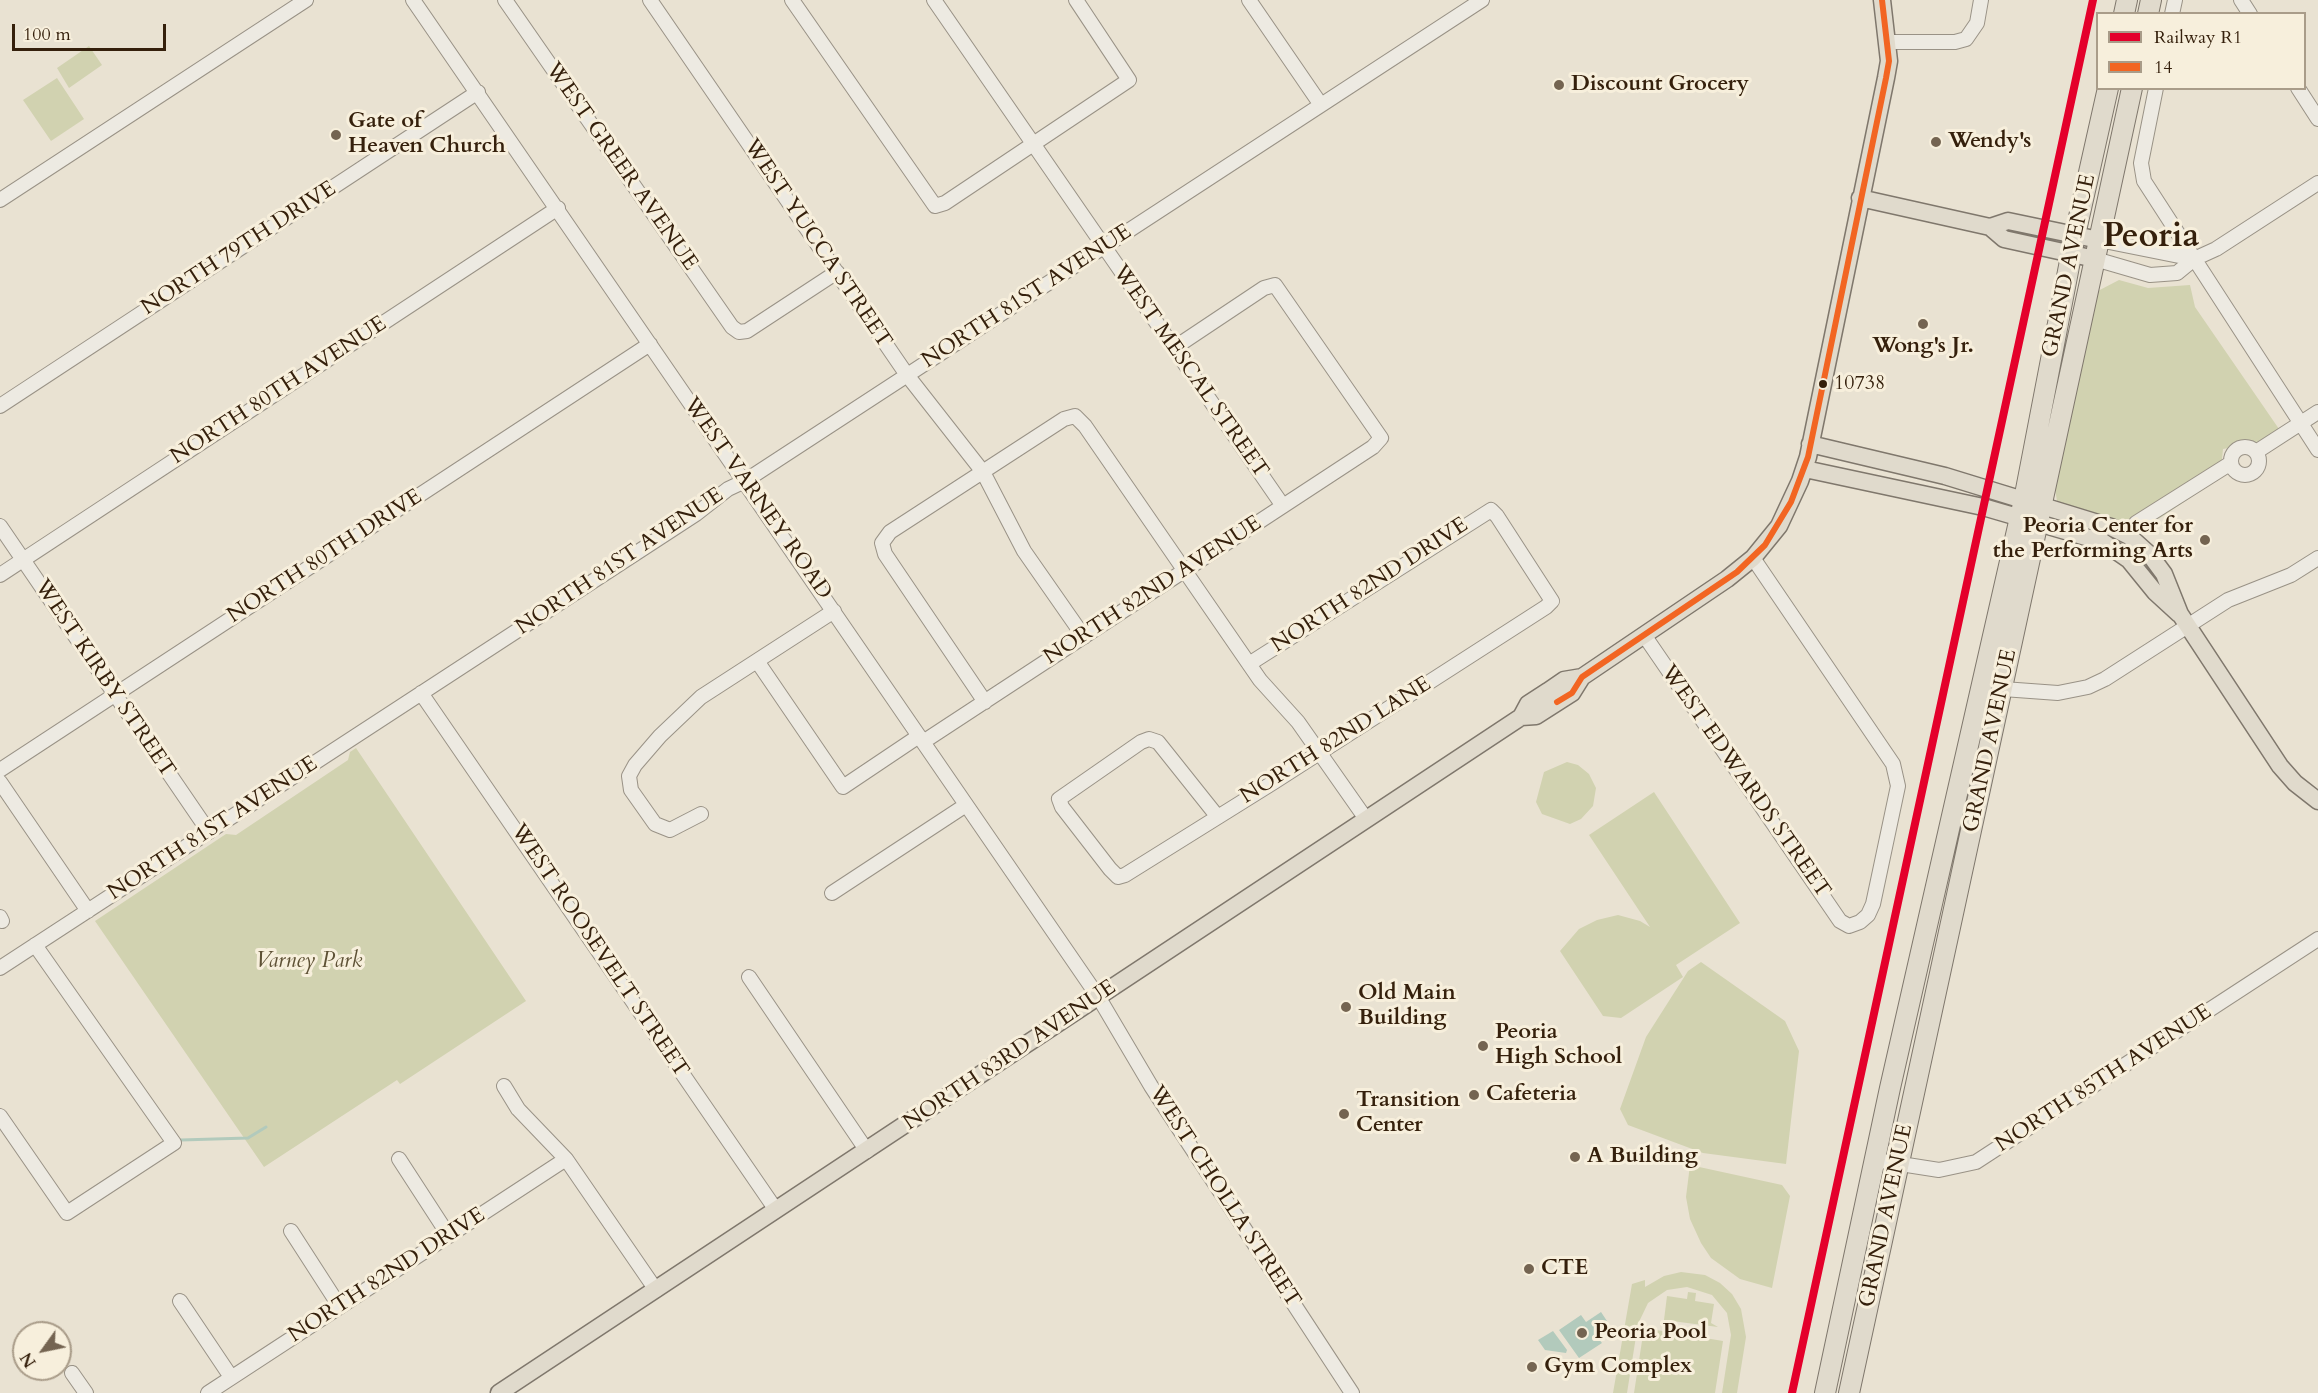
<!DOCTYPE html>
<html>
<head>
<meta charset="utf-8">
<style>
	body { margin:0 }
	#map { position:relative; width:2318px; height:1393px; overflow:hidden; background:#e9e2d2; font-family:Cardo,serif }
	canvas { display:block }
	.legend { position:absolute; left:2096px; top:12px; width:210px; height:78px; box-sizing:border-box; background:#f7efdc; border:2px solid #a99c89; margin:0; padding:8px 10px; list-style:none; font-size:18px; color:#35200c }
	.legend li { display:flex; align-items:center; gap:12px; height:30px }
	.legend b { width:30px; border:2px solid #a99c89 }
	.north { position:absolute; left:12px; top:1321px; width:60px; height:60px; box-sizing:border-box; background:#f7efdc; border:2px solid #a99c89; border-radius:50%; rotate:237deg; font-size:16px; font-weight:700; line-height:24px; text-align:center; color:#35200c }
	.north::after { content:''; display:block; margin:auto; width:21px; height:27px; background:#746451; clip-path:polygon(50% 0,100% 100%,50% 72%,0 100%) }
	.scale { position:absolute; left:12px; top:24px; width:154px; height:27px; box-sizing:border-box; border:3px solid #35200c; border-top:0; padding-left:8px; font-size:18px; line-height:21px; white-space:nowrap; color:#35200c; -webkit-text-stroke:4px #f7efdc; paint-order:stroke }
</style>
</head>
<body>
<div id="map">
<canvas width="2318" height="1393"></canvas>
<ul class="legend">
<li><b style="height:8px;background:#e4002b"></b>Railway R1</li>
<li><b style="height:8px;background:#f26522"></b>14</li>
</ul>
<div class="north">N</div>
<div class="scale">100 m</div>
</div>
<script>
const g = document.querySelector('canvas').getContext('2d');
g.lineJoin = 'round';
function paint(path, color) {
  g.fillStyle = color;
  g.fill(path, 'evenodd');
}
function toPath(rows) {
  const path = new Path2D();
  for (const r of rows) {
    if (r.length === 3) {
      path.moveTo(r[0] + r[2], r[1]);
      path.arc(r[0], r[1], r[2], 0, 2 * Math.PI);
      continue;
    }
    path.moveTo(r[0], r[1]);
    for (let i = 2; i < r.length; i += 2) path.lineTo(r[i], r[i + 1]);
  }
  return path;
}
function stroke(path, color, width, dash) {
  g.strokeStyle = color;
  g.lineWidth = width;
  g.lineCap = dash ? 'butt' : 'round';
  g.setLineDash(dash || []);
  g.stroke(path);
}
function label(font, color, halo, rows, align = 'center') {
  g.font = font + ' Cardo,serif';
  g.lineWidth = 6;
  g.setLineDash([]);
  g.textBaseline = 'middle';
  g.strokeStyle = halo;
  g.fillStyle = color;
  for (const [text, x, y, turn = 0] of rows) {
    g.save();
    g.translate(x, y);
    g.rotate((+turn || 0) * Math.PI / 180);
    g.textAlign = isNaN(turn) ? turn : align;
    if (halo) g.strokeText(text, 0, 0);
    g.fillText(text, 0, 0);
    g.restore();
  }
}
paint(toPath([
	[89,46,102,65,69,88,57,68],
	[57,78,84,119,51,141,23,100],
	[2119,280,2148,288,2190,285,2195,307,2279,429,2256,443,2223,449,2220,478,2160,518,2136,528,2073,508,2057,501,2055,489,2096,292],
	[356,748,526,1001,400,1084,397,1080,264,1167,95,921,226,834,236,835,348,760,350,752],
	[1567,762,1578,765,1589,774,1596,788,1593,806,1581,819,1570,824,1542,814,1536,802,1544,772],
	[1654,792,1740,923,1676,965,1683,977,1621,1018,1603,1016,1560,951,1579,929,1597,920,1618,915,1640,921,1650,927,1589,835],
	[1701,962,1785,1021,1799,1051,1786,1164,1703,1153,1628,1125,1620,1109,1646,1037,1688,971],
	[1690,1165,1782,1185,1790,1196,1772,1288,1740,1279,1711,1258,1701,1243,1690,1219,1686,1197],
	[1681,1272,1705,1275,1720,1283,1732,1294,1741,1309,1746,1337,1737,1393,1722,1393,1731,1335,1727,1313,1712,1295,1687,1287,1667,1290,1648,1303,1638,1324,1627,1393,1613,1393,1632,1284,1645,1280,1645,1287,1664,1276],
	[1688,1292,1696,1293,1695,1301,1714,1304,1711,1323,1718,1327,1664,1320,1667,1296,1687,1299],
	[1644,1328,1723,1341,1715,1393,1634,1393]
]), '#d1d2b0');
paint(toPath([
	[1601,1312,1611,1327,1597,1337,1602,1343,1579,1358,1559,1330,1581,1315,1586,1322],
	[1553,1331,1567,1350,1566,1353,1545,1350,1538,1340]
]), '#b2cabc');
stroke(toPath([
	[181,1140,248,1138,266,1127]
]), '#b2cabc', 3);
const minor = toPath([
	[413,0,1099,998,1151,1086,1352,1393],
	[505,0,732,327,739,332,747,331,837,272],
	[650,0,907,375,983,472,1024,551,1084,637],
	[792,0,935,206,945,203,1129,80,1076,0],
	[934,0,1283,506],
	[1249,0,1321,105],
	[2241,0,2250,14],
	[2172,14,2175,0],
	[1888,42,1955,42,1966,39,1977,23,1981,0],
	[2156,88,2141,163,2144,181,2318,450],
	[2298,88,2318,119],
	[0,200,306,0],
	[2099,240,2194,259],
	[2095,259,2150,275,2177,273,2194,259,2216,249,2318,183],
	[0,406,478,92],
	[2245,461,14],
	[2256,452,2318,412],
	[0,526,209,832],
	[2129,536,2136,523,2231,463],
	[0,575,558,208],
	[1644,635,1840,921,1849,926,1860,922,1868,915,1873,904,1898,786,1893,764,1753,558],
	[757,661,843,787,919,736],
	[2003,689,2058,693,2088,687,2105,679,2228,600,2291,575,2318,558],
	[421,693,776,1210],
	[985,702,885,554,882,543,890,532,1064,419,1075,416,1085,426,1260,680,1298,722,1366,819],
	[923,742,1373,447,1381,438,1275,285,1264,288,1174,348],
	[0,770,650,344],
	[0,782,88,911],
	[701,814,670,830,655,824,631,790,629,776,635,765,660,736,701,697,834,611],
	[1217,816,1158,742,1149,739,1141,742,1059,799,1062,807,1110,869,1118,877,1125,875,1274,782,1546,607,1552,601,1497,516,1491,510,1249,664],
	[832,893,966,805],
	[0,917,2,921],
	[0,968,696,514,728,489,745,481,1482,0],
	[749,977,867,1151],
	[504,1086,518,1109,566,1159,656,1290],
	[0,1116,67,1213,174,1143,35,945],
	[399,1159,449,1236],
	[1875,1160,1939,1170,1976,1162,2318,939],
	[291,1231,340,1307],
	[180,1301,231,1377],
	[72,1373,86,1393],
	[208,1393,566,1159]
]);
const major = toPath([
	[1860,198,1990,227,2004,239,2095,259],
	[1990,227,2008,221,2099,240],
	[1810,444,1945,476,2111,527,2129,536,2150,555,2164,574,2180,614,2280,766,2295,783,2318,801],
	[1805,469,1983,507,2103,542,2129,560,2155,592,2179,614],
	[1521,717,1536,716,1572,693,1582,677,1727,579,1753,558,1779,526,1800,481,1808,457,1886,78,1889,61,1882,0],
	[499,1393,1521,717,1528,704,1548,691,1564,680,1582,677]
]);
const highway = toPath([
	[2124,14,2127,0],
	[2148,14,2151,0],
	[1825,1393,1890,1088,2024,500,2075,235,2108,88],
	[1849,1393,2132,88]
]);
stroke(minor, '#999286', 16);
stroke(major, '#7f776c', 19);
stroke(highway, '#7f776c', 22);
stroke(minor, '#edeae2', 14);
stroke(major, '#e0dacc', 16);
stroke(highway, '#e0dacc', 20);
stroke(toPath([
	[1557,702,1572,693,1582,677,1737,572,1765,545,1791,502,1808,457,1886,78,1889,61,1882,0]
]), '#f26522', 6);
stroke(toPath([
	[1792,1393,2093,0]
]), '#e4002b', 8);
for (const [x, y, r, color] of [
	[1559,85,6,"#746451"],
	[336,135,6,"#746451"],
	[1936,142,6,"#746451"],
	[1923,324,6,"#746451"],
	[1823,384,5,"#35200c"],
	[2205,540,6,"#746451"],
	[1346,1007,6,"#746451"],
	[1483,1046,6,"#746451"],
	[1474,1095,6,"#746451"],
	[1344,1114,6,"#746451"],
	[1575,1157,6,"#746451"],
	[1529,1269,6,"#746451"],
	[1582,1333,6,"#746451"],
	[1532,1367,6,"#746451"]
]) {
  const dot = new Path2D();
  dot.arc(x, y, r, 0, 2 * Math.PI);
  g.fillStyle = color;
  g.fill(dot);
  stroke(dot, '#f7efdc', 2);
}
label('20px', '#35200c', '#f7efdc', [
	["10738",1834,384]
], 'left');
label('bold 22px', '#35200c', '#f7efdc', [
	["Discount Grocery",1571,85],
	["Gate of",348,122],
	["Heaven Church",348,147],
	["Wendy's",1948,142],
	["Wong's Jr.",1923,347,"center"],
	["Peoria Center for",2193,527,"right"],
	["the Performing Arts",2193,552,"right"],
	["Old Main",1358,994],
	["Building",1358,1019],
	["Peoria",1495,1033],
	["High School",1495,1058],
	["Cafeteria",1486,1095],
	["Transition",1356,1101],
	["Center",1356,1126],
	["A Building",1587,1157],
	["CTE",1541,1269],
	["Peoria Pool",1594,1333],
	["Gym Complex",1544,1367]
], 'left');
label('22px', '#35200c', '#f7efdc', [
	["WEST GREER AVENUE",621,167,55],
	["WEST YUCCA STREET",817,244,56],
	["NORTH 79TH DRIVE",239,249,-33],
	["GRAND AVENUE",2070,266,-78],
	["NORTH 81ST AVENUE",1027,297,-33],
	["WEST MESCAL STREET",1190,372,55],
	["NORTH 80TH AVENUE",279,391,-33],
	["WEST VARNEY ROAD",757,499,55],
	["NORTH 80TH DRIVE",325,557,-33],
	["NORTH 81ST AVENUE",620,562,-34],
	["NORTH 82ND DRIVE",1370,586,-33],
	["NORTH 82ND AVENUE",1153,591,-33],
	["WEST KIRBY STREET",104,679,56],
	["NORTH 82ND LANE",1336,741,-32],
	["GRAND AVENUE",1991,741,-78],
	["WEST EDWARDS STREET",1745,782,55],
	["NORTH 81ST AVENUE",213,829,-33],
	["WEST ROOSEVELT STREET",599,951,56],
	["NORTH 83RD AVENUE",1010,1056,-34],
	["NORTH 85TH AVENUE",2104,1079,-33],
	["WEST CHOLLA STREET",1224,1197,57],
	["GRAND AVENUE",1887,1216,-78],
	["NORTH 82ND DRIVE",387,1276,-33]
]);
label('italic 22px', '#5e5135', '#f7efdc', [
	["Varney Park",309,962]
]);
label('bold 34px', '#35200c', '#f7efdc', [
	["Peoria",2151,238]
]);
</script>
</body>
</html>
